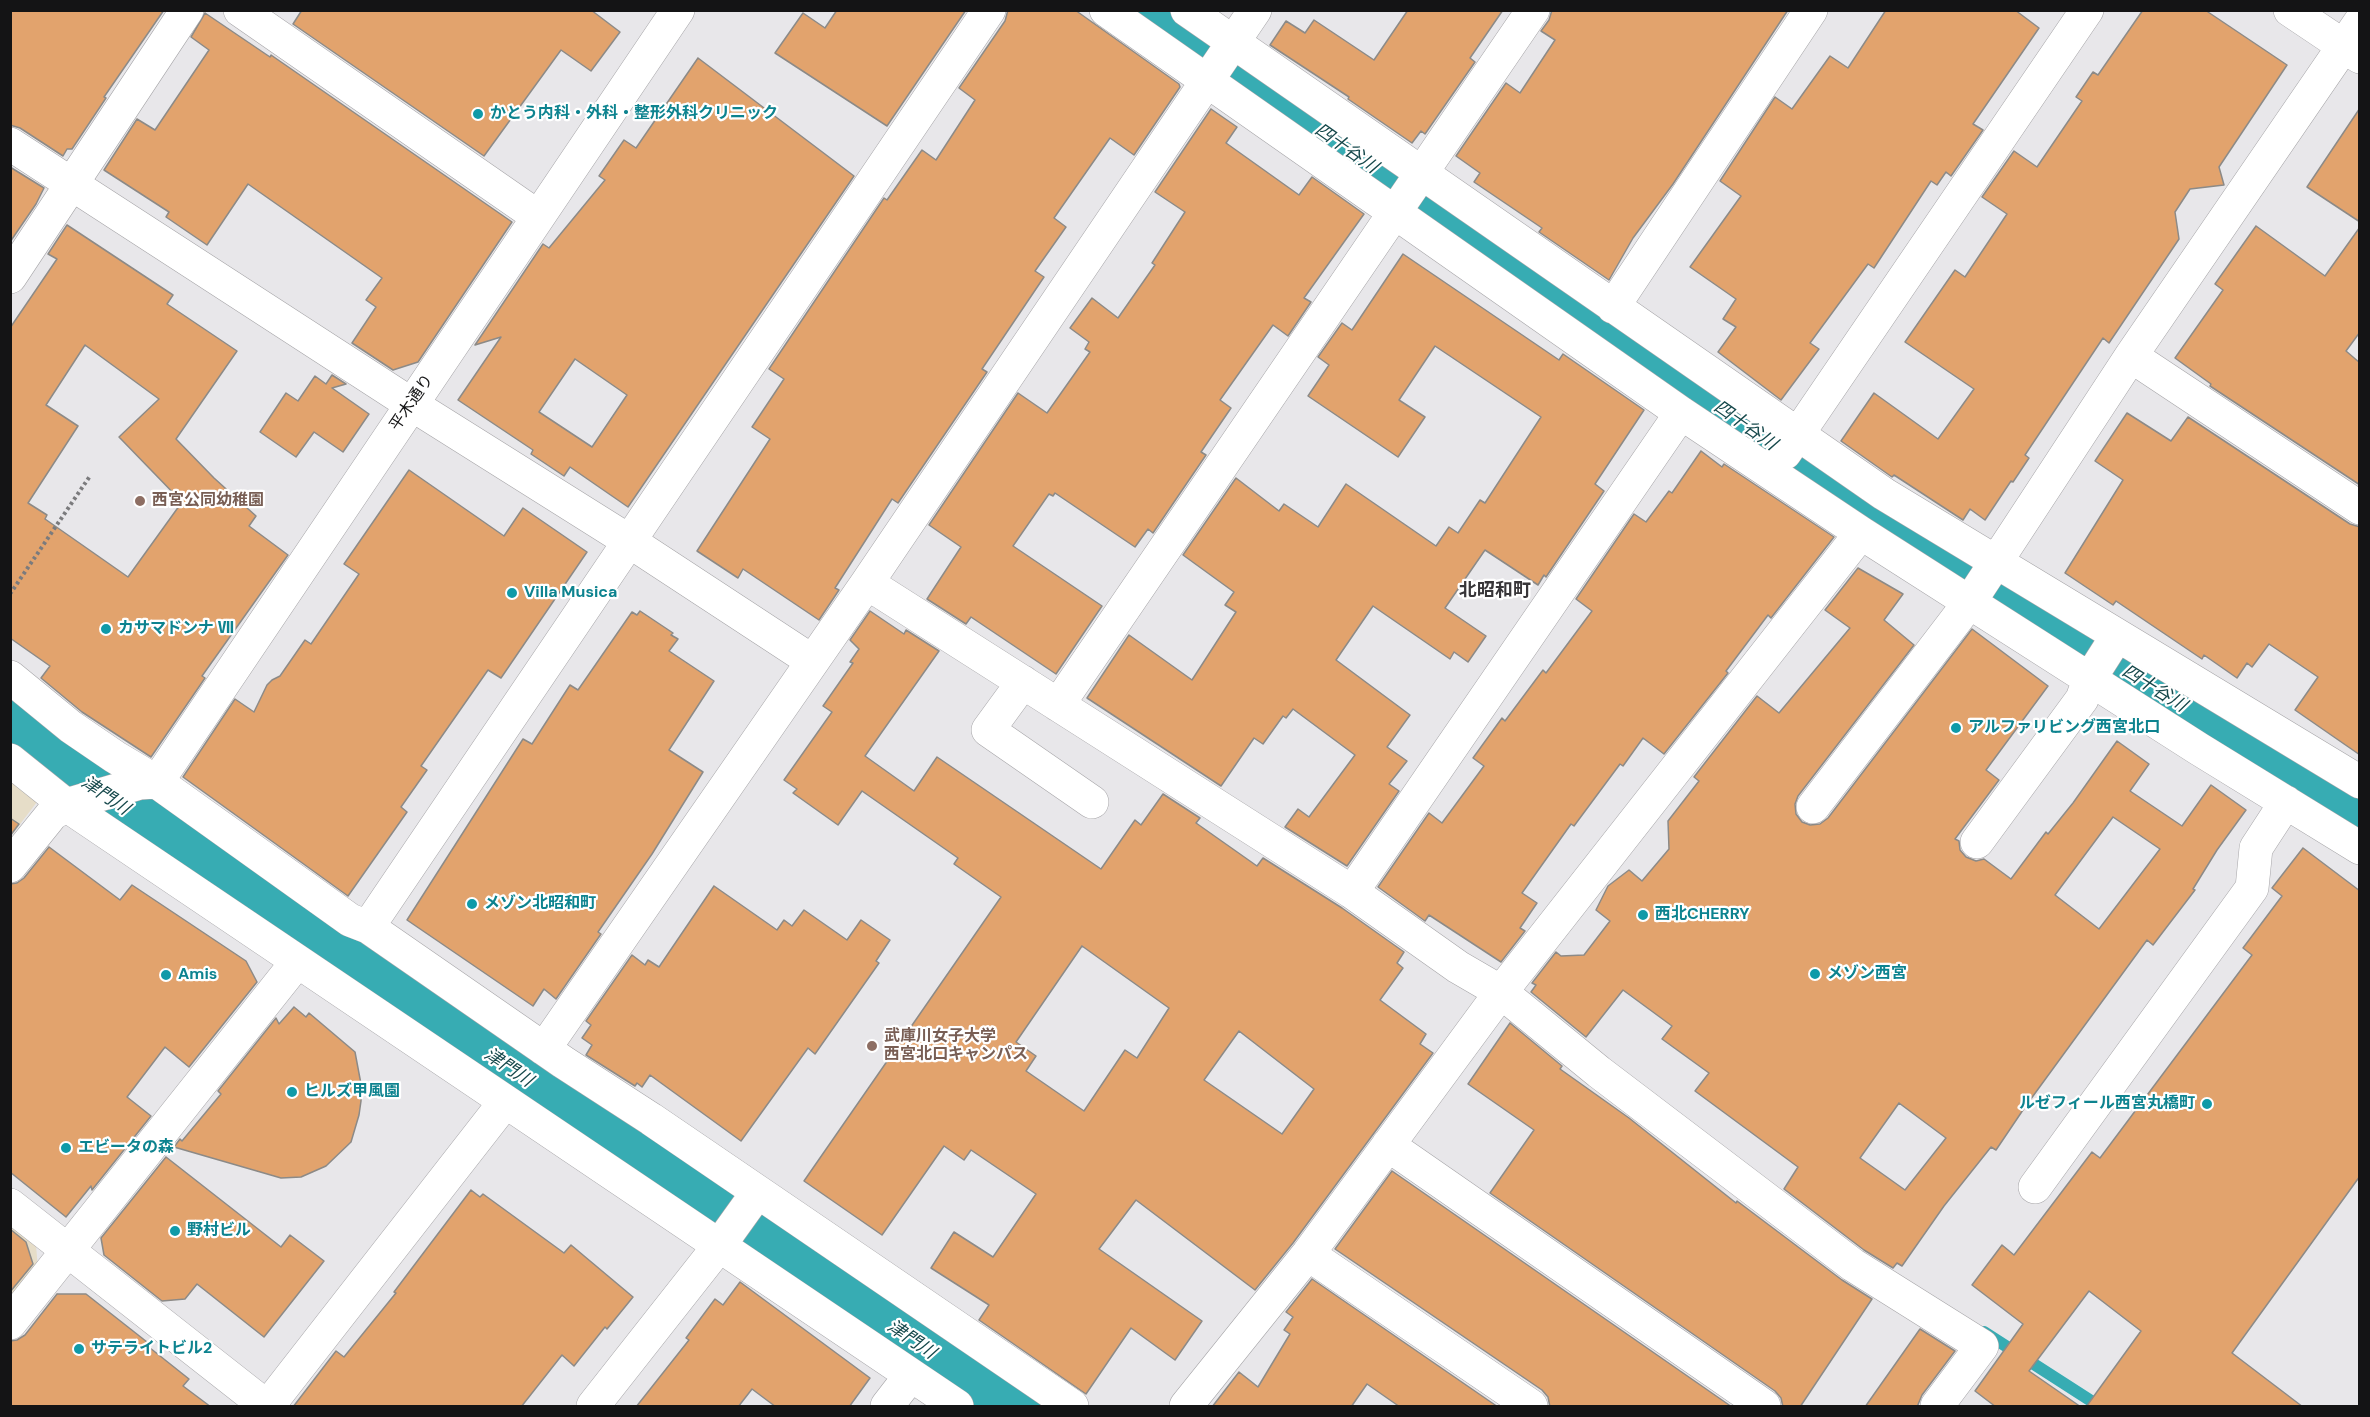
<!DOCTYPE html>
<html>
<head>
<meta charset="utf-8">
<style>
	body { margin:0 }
	#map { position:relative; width:2370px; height:1417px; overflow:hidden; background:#e8e7ea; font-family:"DM Sans",sans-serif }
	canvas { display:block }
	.frame { position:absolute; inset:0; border:12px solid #141415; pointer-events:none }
</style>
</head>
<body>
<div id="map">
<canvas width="2370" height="1417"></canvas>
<div class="frame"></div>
</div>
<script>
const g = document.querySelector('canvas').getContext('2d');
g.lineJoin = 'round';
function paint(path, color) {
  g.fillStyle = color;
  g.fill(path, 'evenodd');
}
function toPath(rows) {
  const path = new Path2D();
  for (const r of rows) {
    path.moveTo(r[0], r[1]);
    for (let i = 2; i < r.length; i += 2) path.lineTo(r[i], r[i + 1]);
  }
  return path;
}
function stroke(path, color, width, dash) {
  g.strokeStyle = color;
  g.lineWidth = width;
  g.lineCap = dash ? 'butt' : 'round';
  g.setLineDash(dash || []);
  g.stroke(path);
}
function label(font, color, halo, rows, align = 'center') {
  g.font = font + ' "DM Sans","Noto Sans JP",sans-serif';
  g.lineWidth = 4.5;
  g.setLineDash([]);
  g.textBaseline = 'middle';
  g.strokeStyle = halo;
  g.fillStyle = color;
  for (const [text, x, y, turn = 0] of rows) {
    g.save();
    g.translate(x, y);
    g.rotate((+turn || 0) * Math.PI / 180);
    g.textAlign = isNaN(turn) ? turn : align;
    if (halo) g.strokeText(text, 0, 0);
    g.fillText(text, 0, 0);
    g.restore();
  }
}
paint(toPath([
	[11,774,40,798,11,836],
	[11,1224,36,1245,38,1269,11,1304]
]), '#e6ddc8');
stroke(toPath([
	[1984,1332,2099,1406]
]), '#37acb3', 12);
stroke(toPath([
	[1146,10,1861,506,2360,817],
	[10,723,73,775,1010,1406]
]), '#37acb3', 68);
const building = toPath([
	[10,10,164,10,104,97,106,98,72,149,67,149,63,156,20,128,10,125,10,10],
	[302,10,591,10,620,32,591,71,561,50,484,156,293,24,302,10],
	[837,10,966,10,887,126,775,53,803,13,825,28,837,10],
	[1008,10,1075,10,1179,84,1180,87,1134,155,1110,138,1054,218,1066,227,1035,271,1044,277,982,369,987,372,898,503,892,499,835,588,839,590,819,620,743,569,738,578,697,551,770,439,752,427,784,379,769,369,884,198,887,200,922,150,936,160,975,100,959,88,1005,21,1008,10],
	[1408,10,1503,10,1470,58,1475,62,1425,134,1421,131,1412,143,1348,99,1349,97,1270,45,1286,21,1305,33,1314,20,1374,60,1408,10],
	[1552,10,1788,10,1673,184,1633,238,1609,280,1539,232,1542,228,1474,182,1480,173,1456,156,1506,83,1520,93,1555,40,1541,31,1549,20,1552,10],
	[1886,10,2015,10,2039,28,1973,124,1983,130,1951,176,1946,172,1937,185,1931,181,1874,268,1868,264,1810,343,1819,349,1781,400,1718,352,1736,327,1723,319,1736,299,1690,267,1741,196,1720,181,1775,97,1792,109,1830,56,1848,68,1886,10],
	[2143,10,2205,10,2287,65,2219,167,2224,185,2190,189,2175,212,2179,239,2109,343,2103,338,2025,455,2029,458,2013,482,2011,481,1985,520,1970,509,1963,520,1894,475,1892,477,1841,441,1874,393,1938,439,1974,389,1905,342,1955,270,1965,277,2007,214,1982,197,2014,151,2037,167,2082,101,2076,97,2093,72,2098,75,2143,10],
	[205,13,270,57,271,55,512,222,418,362,393,370,352,343,376,307,366,300,382,278,248,184,207,245,166,217,169,212,104,170,137,119,155,130,209,50,191,37,205,13],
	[698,58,854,176,628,507,570,467,564,476,531,454,533,450,458,400,501,337,475,345,543,244,549,248,605,180,599,176,624,140,636,148,698,58],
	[575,359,627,395,592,447,539,412,575,359],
	[2360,108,2360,222,2307,187,2360,108],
	[1211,109,1237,127,1226,143,1299,195,1312,177,1364,214,1304,298,1311,302,1288,336,1273,325,1220,400,1231,408,1201,452,1206,455,1153,533,1148,529,1135,547,1055,493,1053,496,1049,494,1013,546,1102,606,1056,674,971,617,966,624,927,599,961,547,929,525,1018,393,1047,413,1090,352,1085,349,1089,342,1070,328,1092,298,1118,318,1155,265,1152,263,1185,212,1155,192,1211,109],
	[10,167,44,188,36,204,10,242,10,167],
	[67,225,173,295,167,304,237,351,176,439,214,478,256,516,249,526,288,555,202,676,205,678,151,757,82,712,41,678,50,666,10,638,10,328,57,259,48,254,67,225],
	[85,345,159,399,119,437,182,502,128,577,45,519,47,515,28,503,78,426,46,405,85,345],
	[2256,226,2325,276,2360,227,2360,332,2346,351,2360,363,2360,485,2210,386,2211,384,2175,358,2223,290,2215,284,2256,226],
	[1403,254,1559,360,1563,354,1644,410,1595,484,1604,491,1546,577,1544,575,1538,585,1485,550,1445,608,1486,636,1468,662,1454,652,1450,659,1373,606,1336,660,1410,715,1387,747,1407,761,1389,784,1399,791,1347,866,1285,827,1298,809,1309,817,1355,755,1293,709,1286,718,1283,716,1263,744,1254,738,1221,786,1087,698,1129,635,1192,680,1236,612,1225,605,1234,592,1183,555,1236,478,1279,511,1284,504,1318,527,1346,484,1436,546,1449,527,1458,533,1480,500,1485,503,1541,417,1435,346,1399,400,1425,417,1398,457,1308,396,1329,365,1318,357,1342,323,1352,330,1403,254],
	[332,375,346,384,332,388,369,414,343,452,314,432,296,457,260,432,286,393,298,401,315,376,326,384,332,375],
	[2127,413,2171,441,2188,417,2350,524,2360,527,2360,755,2295,710,2318,677,2269,644,2252,667,2247,663,2237,678,2204,655,2202,659,2116,601,2113,605,2065,573,2123,480,2095,461,2127,413],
	[1701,451,1722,467,1724,464,1834,537,1771,618,1768,615,1726,671,1728,673,1664,754,1643,738,1623,766,1620,764,1574,826,1571,824,1522,893,1537,903,1520,928,1525,931,1501,962,1429,915,1425,921,1378,887,1429,813,1442,823,1484,766,1473,758,1502,718,1505,721,1543,670,1546,673,1592,611,1576,599,1634,514,1646,522,1669,491,1672,493,1701,451],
	[409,470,504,536,523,508,587,552,501,678,488,670,421,766,427,770,401,807,407,812,348,896,183,777,235,699,254,712,267,685,272,680,280,676,305,640,311,644,359,574,344,564,409,470],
	[1858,568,1903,594,1884,620,1914,645,1798,796,1795,804,1796,814,1802,822,1810,825,1820,824,1828,818,1972,629,2048,686,1986,770,1999,780,1955,839,1959,841,1960,850,1966,857,1976,861,1984,859,2011,879,2046,832,2048,834,2073,803,2117,741,2149,764,2130,791,2182,826,2211,785,2246,810,2217,850,2193,889,2195,890,2153,945,2147,940,2025,1107,1996,1150,1991,1147,1944,1206,1902,1266,1897,1263,1893,1268,1864,1250,1784,1189,1798,1167,1695,1091,1709,1073,1662,1039,1672,1026,1623,990,1586,1037,1531,992,1536,985,1532,983,1556,952,1561,956,1584,955,1610,921,1596,910,1608,886,1629,870,1642,881,1669,849,1668,821,1699,781,1694,777,1757,696,1779,713,1850,628,1825,610,1858,568],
	[2113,817,2160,849,2099,929,2055,895,2113,817],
	[1899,1103,1946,1138,1905,1190,1860,1158,1899,1103],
	[640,611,673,633,671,635,678,639,669,651,714,681,669,750,703,772,652,854,598,932,601,934,556,999,544,989,533,1006,407,920,523,739,532,744,570,685,578,690,632,612,637,615,640,611],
	[870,611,904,634,906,630,939,651,865,756,914,791,937,757,1101,869,1135,820,1141,825,1163,794,1200,818,1196,823,1257,866,1263,858,1342,908,1404,952,1397,963,1403,968,1380,1000,1426,1034,1420,1044,1433,1053,1293,1243,1255,1290,1136,1200,1099,1249,1202,1321,1175,1360,1131,1328,1086,1394,979,1320,989,1305,931,1268,954,1232,993,1257,1036,1194,971,1150,964,1160,944,1146,882,1235,804,1181,1001,897,954,864,958,858,862,791,838,825,793,793,797,789,784,780,832,712,823,706,853,663,850,662,859,649,850,640,870,611],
	[1082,946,1169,1008,1137,1058,1125,1050,1084,1111,1026,1071,1036,1056,1016,1042,1082,946],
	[1239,1031,1314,1089,1282,1134,1204,1080,1239,1031],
	[10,818,19,824,10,836,10,818],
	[49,847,120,900,132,885,246,961,257,982,189,1067,165,1047,127,1097,151,1116,92,1190,91,1186,66,1217,10,1172,10,884,17,883,24,878,49,847],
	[2303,848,2360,891,2360,1176,2232,1353,2303,1407,2086,1407,2141,1331,2089,1291,2029,1371,2081,1407,1996,1407,1975,1391,2023,1324,1972,1285,2002,1245,2014,1255,2092,1152,2100,1158,2252,955,2243,948,2282,896,2272,888,2303,848],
	[714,886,777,930,784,920,792,926,804,910,847,940,861,920,890,940,876,961,879,963,815,1054,808,1048,741,1141,650,1075,642,1087,637,1083,635,1086,586,1055,592,1045,582,1038,591,1025,586,1021,632,955,645,965,648,960,659,967,714,886],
	[294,1007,306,1017,309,1013,355,1052,361,1084,361,1101,359,1115,351,1142,326,1166,301,1177,281,1178,174,1147,180,1139,182,1141,221,1094,218,1091,276,1018,279,1024,294,1007],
	[1510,1023,1562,1066,1560,1069,1629,1118,1736,1203,1737,1201,1842,1280,1872,1299,1800,1407,1783,1407,1781,1398,1775,1391,1490,1193,1534,1130,1468,1084,1510,1023],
	[166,1157,281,1247,290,1235,324,1261,264,1337,197,1284,185,1299,162,1301,104,1255,101,1238,166,1157],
	[1392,1171,1732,1407,1550,1407,1548,1397,1542,1390,1335,1249,1392,1171],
	[471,1190,480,1197,483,1194,564,1253,571,1245,633,1297,607,1329,605,1327,574,1366,562,1355,521,1407,293,1407,336,1351,344,1357,396,1293,394,1292,471,1190],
	[10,1229,26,1242,33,1264,10,1292,10,1229],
	[1312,1279,1498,1407,1400,1407,1367,1384,1351,1407,1212,1407,1239,1372,1258,1387,1290,1334,1284,1330,1293,1317,1286,1312,1312,1279],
	[740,1282,870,1378,849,1407,776,1407,752,1389,738,1407,636,1407,689,1340,686,1338,715,1299,723,1305,740,1282],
	[57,1294,86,1294,147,1342,145,1344,189,1379,183,1386,211,1407,10,1407,10,1341,17,1340,25,1335,57,1294],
	[1920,1329,1955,1351,1922,1395,1917,1407,1865,1407,1920,1329]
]);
paint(building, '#e2a36d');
stroke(building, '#8c8a87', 1.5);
const minor = toPath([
	[240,10,537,216],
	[1106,10,1681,413,1861,533,2199,749,2360,848],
	[1187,10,1884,494,2360,782],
	[2290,10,2360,57],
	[10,144,411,404,629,541,812,661],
	[10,277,187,10],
	[1613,307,1811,10],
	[2131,356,2360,508],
	[1785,453,2087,10],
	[867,583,1352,892,1458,967,1501,992,1599,1072,1853,1265,1982,1346,1937,1406],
	[10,677,71,727,115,757,157,782,350,920,368,927,563,1062,651,1119,1072,1406],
	[1023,682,988,730,1092,802],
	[1058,705,1533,10],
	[10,760,66,805,957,1406],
	[1813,807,1969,603,2131,356,2360,22],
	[1977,842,2082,699,2089,680,2117,636],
	[10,866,52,814,66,805,140,783,157,782,678,10],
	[1352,892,1681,413],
	[368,927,989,10],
	[544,1049,867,583,1255,10],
	[1388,1145,1764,1406],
	[2035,1187,2252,888,2256,848,2286,802],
	[10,1205,266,1406],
	[1308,1254,1531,1406],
	[10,1323,297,962],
	[268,1406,505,1102],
	[593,1406,719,1246,757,1193],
	[887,1406,911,1375],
	[1186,1406,1308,1254,1501,992,1861,533]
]);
stroke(minor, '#a5a4a7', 34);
stroke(toPath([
	[10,594,90,476]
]), '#7b7b7d', 4, [3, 3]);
stroke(minor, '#fff', 33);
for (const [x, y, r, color] of [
	[478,114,6,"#0f9aa8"],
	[140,501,6,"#8d6e63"],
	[512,593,6,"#0f9aa8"],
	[106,629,6,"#0f9aa8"],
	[1956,728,6,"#0f9aa8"],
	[472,904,6,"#0f9aa8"],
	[1643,915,6,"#0f9aa8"],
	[1815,974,6,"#0f9aa8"],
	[166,975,6,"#0f9aa8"],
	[872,1046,6,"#8d6e63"],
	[292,1092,6,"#0f9aa8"],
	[2207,1104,6,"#0f9aa8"],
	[66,1148,6,"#0f9aa8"],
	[175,1231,6,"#0f9aa8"],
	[79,1349,6,"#0f9aa8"]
]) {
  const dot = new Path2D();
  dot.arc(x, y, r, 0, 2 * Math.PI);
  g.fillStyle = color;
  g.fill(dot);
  stroke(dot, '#fff', 2);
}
label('bold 16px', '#0d838f', '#fff', [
	["かとう内科・外科・整形外科クリニック",490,114],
	["Villa Musica",524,593],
	["カサマドンナ Ⅶ",118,629],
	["アルファリビング西宮北口",1968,728],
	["メゾン北昭和町",484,904],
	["西北CHERRY",1655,915],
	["メゾン西宮",1827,974],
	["Amis",178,975],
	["ヒルズ甲風園",304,1092],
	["ルゼフィール西宮丸橋町",2195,1104,"right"],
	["エビータの森",78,1148],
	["野村ビル",187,1231],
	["サテライトビル2",91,1349]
], 'left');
label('16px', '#141415', '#fff', [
	["平木通り",412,403,-56]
]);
label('bold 16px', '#785e54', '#fff', [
	["西宮公同幼稚園",152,501],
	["武庫川女子大学",884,1037],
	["西宮北口キャンパス",884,1055]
], 'left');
label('italic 18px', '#16484b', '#fff', [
	["四十谷川",1346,149,35],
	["四十谷川",1745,426,35],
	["四十谷川",2154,689,32],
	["津門川",105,796,34],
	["津門川",508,1068,34],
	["津門川",911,1340,34]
]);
label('bold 18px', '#383639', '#fff', [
	["北昭和町",1495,591]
]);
</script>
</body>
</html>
